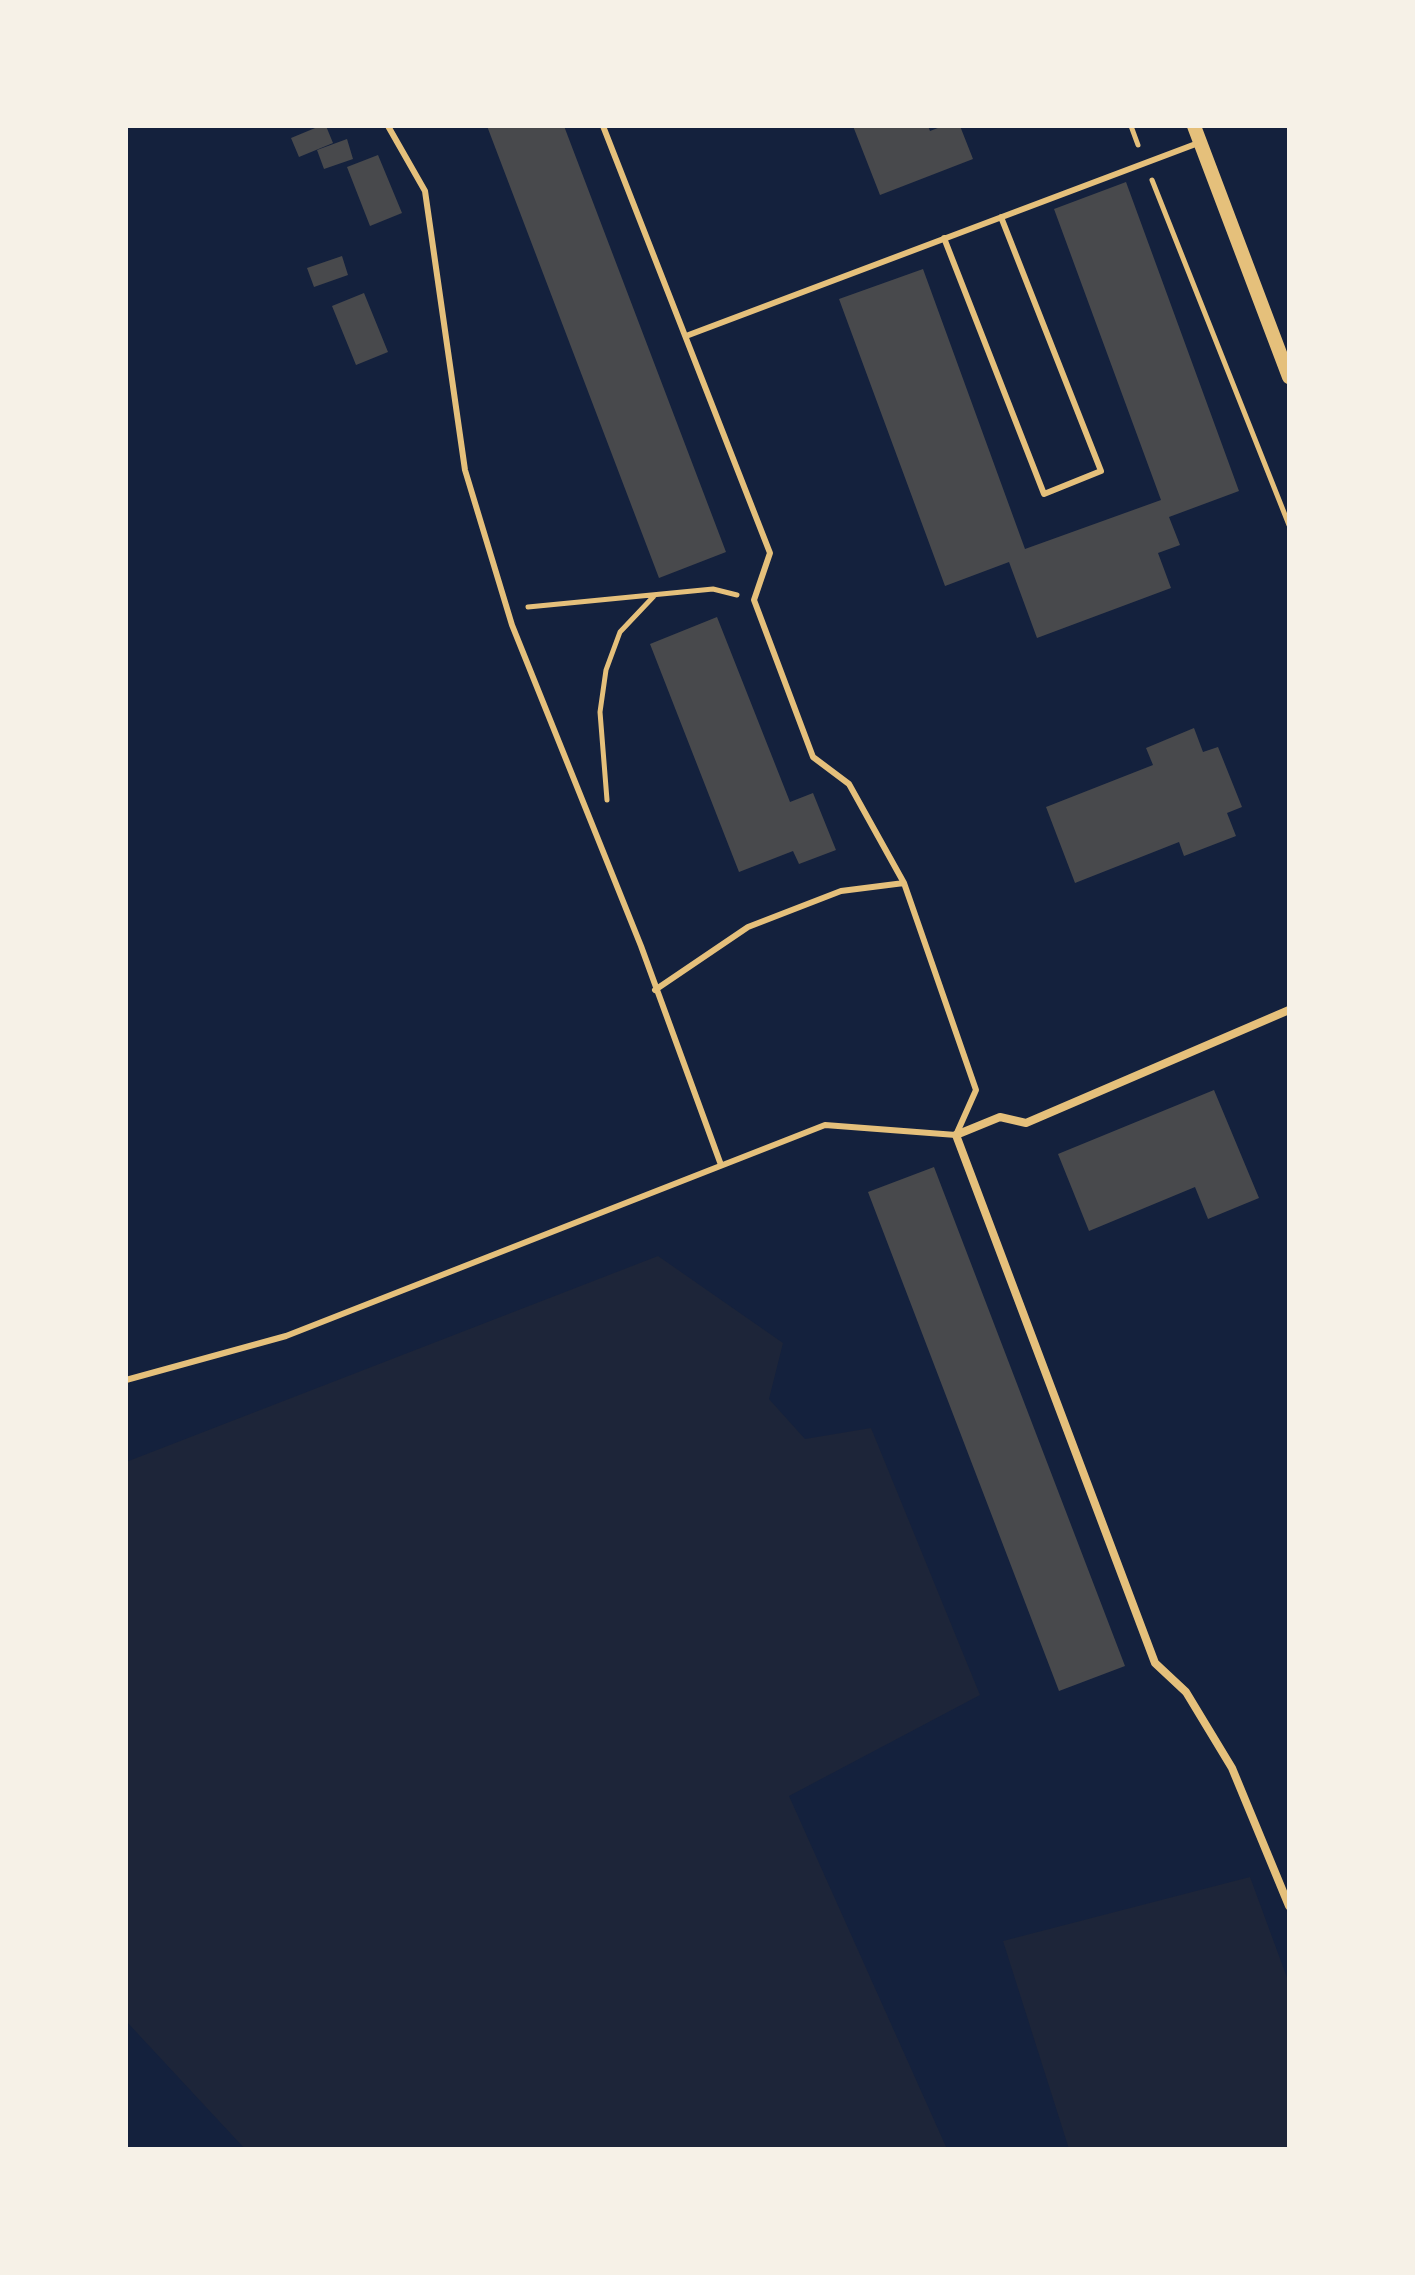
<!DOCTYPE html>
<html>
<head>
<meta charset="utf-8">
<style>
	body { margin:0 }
	#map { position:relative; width:1415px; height:2275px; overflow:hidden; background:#14213d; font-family:"Fira Sans",sans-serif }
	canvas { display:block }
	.frame { position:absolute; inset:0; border:128px solid #f6f1e7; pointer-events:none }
</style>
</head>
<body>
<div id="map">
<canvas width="1415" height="2275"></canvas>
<div class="frame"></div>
</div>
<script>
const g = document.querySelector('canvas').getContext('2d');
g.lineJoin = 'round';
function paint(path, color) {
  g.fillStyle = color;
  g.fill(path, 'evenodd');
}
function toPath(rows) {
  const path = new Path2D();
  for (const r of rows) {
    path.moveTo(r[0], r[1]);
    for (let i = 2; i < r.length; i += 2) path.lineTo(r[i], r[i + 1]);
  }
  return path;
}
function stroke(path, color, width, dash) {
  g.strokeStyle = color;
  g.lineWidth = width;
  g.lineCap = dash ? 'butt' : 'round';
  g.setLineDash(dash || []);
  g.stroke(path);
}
paint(toPath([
	[658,1256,783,1343,769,1399,805,1439,871,1428,980,1695,789,1796,947,2149,245,2149,126,2021,126,1462],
	[1250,1877,1289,1983,1289,2149,1069,2149,1003,1941]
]), '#1d2539');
paint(toPath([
	[320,126,326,126,333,143,299,157,291,138],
	[487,126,564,126,726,552,659,578],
	[853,126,928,126,930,131,943,126,960,126,973,159,880,195],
	[347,139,353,159,324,169,317,150],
	[378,155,402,213,370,226,347,167],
	[1126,182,1239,491,1169,517,1180,545,1158,553,1171,588,1037,638,1009,562,945,586,839,299,923,269,1025,549,1161,500,1054,209],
	[342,256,348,275,314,287,307,268],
	[364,293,388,352,356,365,332,306],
	[717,617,790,802,813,793,836,850,799,864,793,851,739,872,650,644],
	[1194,728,1203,752,1218,747,1242,807,1227,813,1236,836,1184,856,1179,842,1075,883,1046,807,1153,765,1146,748],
	[1214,1090,1259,1198,1208,1219,1195,1187,1089,1231,1058,1154],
	[934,1167,1125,1666,1059,1691,868,1192]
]), '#48494c');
stroke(toPath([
	[1131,126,1138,145],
	[1152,180,1289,525],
	[528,607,713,589,737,595],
	[607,800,600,712,606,670,620,632,655,595]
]), '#e5c07b', 5);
stroke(toPath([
	[388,126,425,191,465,470,512,625,641,946,721,1165],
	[944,238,1044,494,1101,471,1001,217],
	[686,336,1201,142],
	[655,990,748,927,841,891,904,883],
	[126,1380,286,1336,825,1125,956,1135,976,1090,904,883,849,784,813,757,754,600,770,553,603,126]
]), '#e5c07b', 6);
stroke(toPath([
	[1289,1010,1026,1123,1000,1117,956,1135,1155,1663,1186,1692,1232,1768,1289,1906]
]), '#e5c07b', 8);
stroke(toPath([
	[1194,126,1289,377]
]), '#e5c07b', 14);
</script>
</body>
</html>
